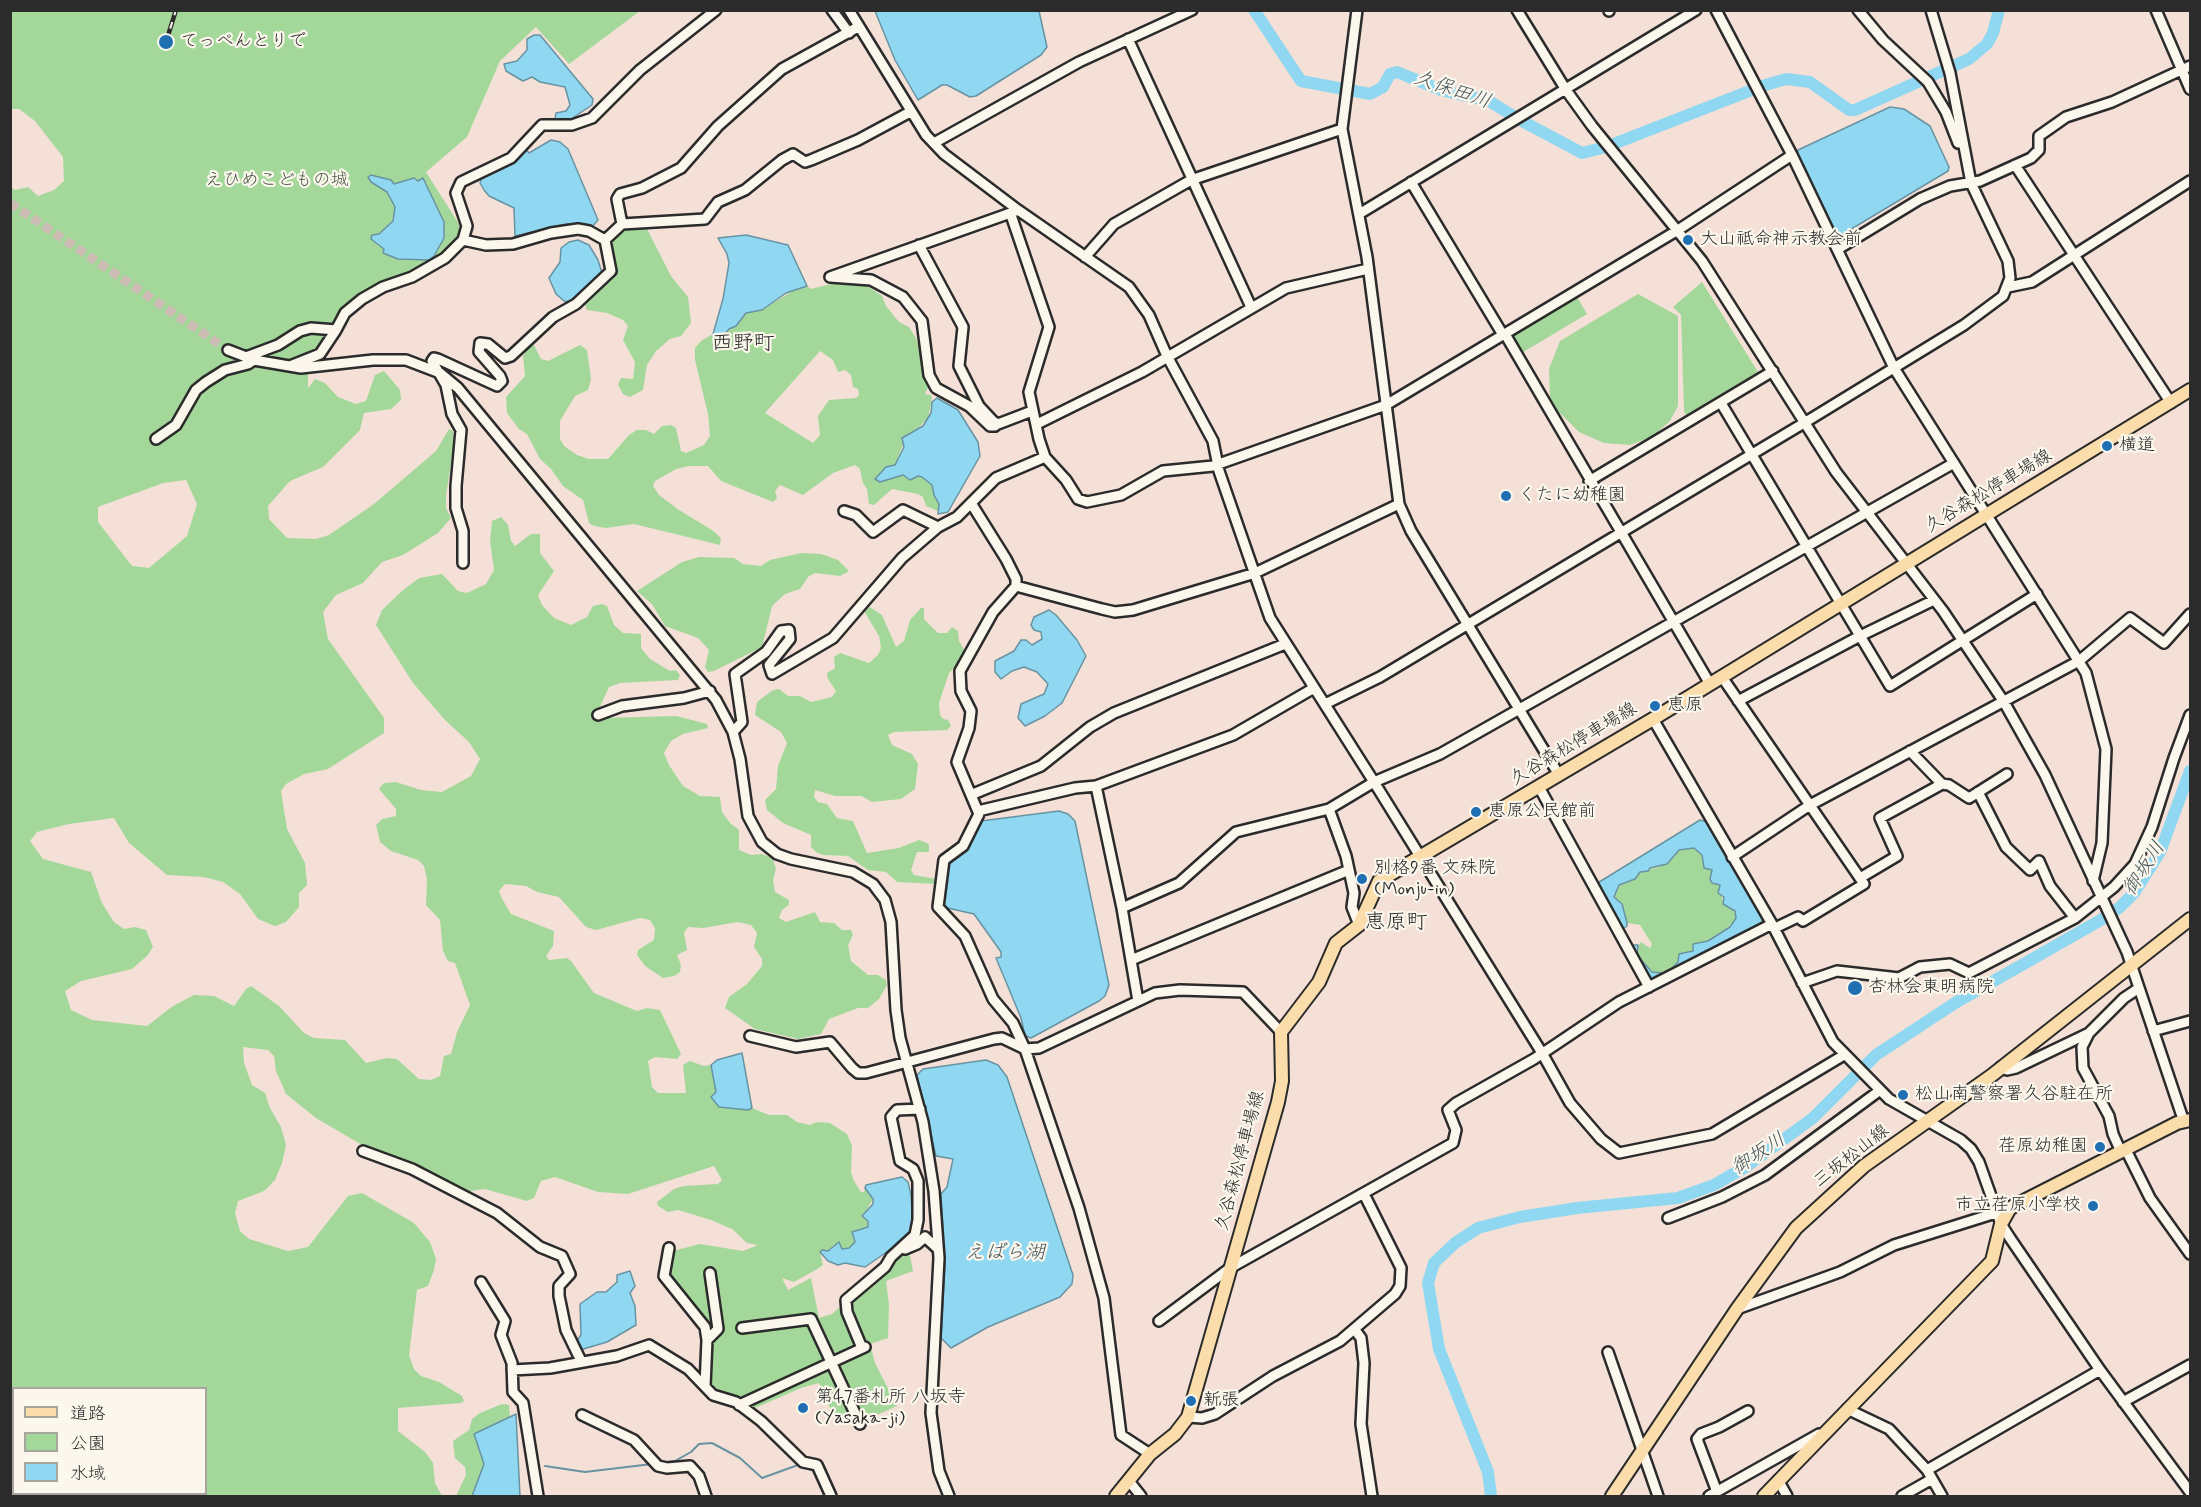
<!DOCTYPE html>
<html>
<head>
<meta charset="utf-8">
<style>
	body { margin:0 }
	#map { position:relative; width:2201px; height:1507px; overflow:hidden; background:#f4e0d6; font-family:Mynerve,"Klee One",sans-serif }
	canvas { display:block }
	.frame { position:absolute; inset:0; border:12px solid #2b2b2b; pointer-events:none }
	.legend { position:absolute; left:12px; top:1387px; width:195px; height:108px; box-sizing:border-box; background:#fbf7ec; border:2px solid #a8a59f; margin:0; padding:8px 10px; list-style:none; font-size:18px; color:#2b2b2b }
	.legend li { display:flex; align-items:center; gap:12px; height:30px }
	.legend b { width:30px; border:2px solid #a8a59f }
</style>
</head>
<body>
<div id="map">
<canvas width="2201" height="1507"></canvas>
<div class="frame"></div>
<ul class="legend">
<li><b style="height:8px;background:#fbddab"></b>道路</li>
<li><b style="height:16px;background:#a4d89b"></b>公園</li>
<li><b style="height:16px;background:#90d8f1"></b>水域</li>
</ul>
</div>
<script>
const g = document.querySelector('canvas').getContext('2d');
g.lineJoin = 'round';
function paint(path, color) {
  g.fillStyle = color;
  g.fill(path, 'evenodd');
}
function toPath(rows) {
  const path = new Path2D();
  for (const r of rows) {
    path.moveTo(r[0], r[1]);
    for (let i = 2; i < r.length; i += 2) path.lineTo(r[i], r[i + 1]);
  }
  return path;
}
function stroke(path, color, width, dash) {
  g.strokeStyle = color;
  g.lineWidth = width;
  g.lineCap = dash ? 'butt' : 'round';
  g.setLineDash(dash || []);
  g.stroke(path);
}
function label(font, color, halo, rows, align = 'center') {
  g.font = font + ' Mynerve,"Klee One",sans-serif';
  g.lineWidth = 4.5;
  g.setLineDash([]);
  g.textBaseline = 'middle';
  g.strokeStyle = halo;
  g.fillStyle = color;
  for (const [text, x, y, turn = 0] of rows) {
    g.save();
    g.translate(x, y);
    g.rotate((+turn || 0) * Math.PI / 180);
    g.textAlign = isNaN(turn) ? turn : align;
    if (halo) g.strokeText(text, 0, 0);
    g.fillText(text, 0, 0);
    g.restore();
  }
}
paint(toPath([
	[11,11,640,11,569,64,536,27,500,61,467,137,426,172,459,224,463,247,451,259,416,281,380,293,349,314,329,353,308,362,308,388,315,379,325,383,338,397,356,404,366,401,375,375,384,371,400,390,401,400,391,409,364,413,360,430,323,467,290,481,268,506,269,519,287,538,316,539,329,535,374,504,436,451,449,429,453,431,454,445,446,495,446,508,451,518,438,533,403,555,382,562,363,583,336,595,323,612,328,639,384,718,384,733,328,769,304,774,286,784,281,791,287,829,305,863,307,885,299,893,299,907,286,922,275,926,258,919,240,894,223,882,204,877,167,875,129,843,114,818,69,824,37,832,30,841,43,859,91,872,102,903,114,922,124,929,135,927,146,930,153,947,147,956,132,969,81,981,65,991,71,1010,92,1020,147,1026,173,1006,194,995,214,996,234,1006,246,989,251,986,279,1006,304,1033,314,1038,345,1040,366,1063,387,1058,397,1059,419,1079,431,1080,440,1076,444,1056,451,1054,457,1032,470,1005,455,963,448,961,443,951,440,920,426,905,427,879,424,866,418,860,391,851,380,842,376,825,382,819,396,816,396,809,379,789,384,783,396,782,421,790,442,792,471,776,480,759,469,742,445,720,413,683,376,625,382,610,402,591,419,578,442,574,458,591,467,593,486,584,494,570,490,541,492,521,501,517,508,525,511,541,515,546,531,534,540,534,540,553,554,571,538,595,542,605,554,618,571,625,587,617,593,606,602,604,607,606,614,625,623,633,641,634,641,648,650,659,670,671,676,670,680,675,678,680,620,683,609,687,598,711,602,718,676,716,707,724,708,728,683,734,671,741,664,753,669,765,683,786,700,796,720,797,722,812,730,823,739,830,739,850,751,855,762,854,772,858,776,868,773,881,775,892,789,900,789,905,782,910,779,918,786,922,815,912,820,922,834,923,842,930,851,930,853,935,848,945,851,961,868,975,878,975,886,980,887,985,879,999,868,1008,858,1008,829,1019,821,1034,798,1039,755,1029,725,1008,729,997,747,984,762,966,762,959,754,947,757,933,751,925,738,922,703,928,688,927,684,933,687,950,677,955,681,965,680,972,674,976,663,978,645,966,637,955,638,950,654,940,655,928,650,920,640,918,596,930,586,927,559,897,537,892,526,886,505,884,499,891,501,897,511,914,554,931,553,946,546,956,549,960,567,958,571,961,594,993,637,1011,647,1008,660,1010,681,1054,677,1059,655,1057,648,1061,652,1087,658,1093,686,1093,683,1065,690,1061,704,1066,711,1065,716,1092,712,1097,719,1107,752,1108,769,1115,787,1115,797,1122,810,1125,817,1122,830,1123,847,1134,852,1146,851,1172,854,1181,861,1192,864,1192,865,1188,869,1191,873,1199,862,1218,867,1218,868,1227,852,1235,855,1242,849,1248,842,1249,834,1245,828,1251,820,1252,823,1265,819,1268,794,1282,782,1278,788,1290,811,1278,819,1318,832,1314,898,1256,909,1250,913,1271,886,1281,889,1304,888,1338,870,1344,875,1363,897,1406,865,1420,837,1424,819,1383,801,1388,753,1409,740,1399,709,1385,708,1328,704,1315,672,1280,669,1265,673,1251,700,1244,743,1251,758,1245,747,1243,732,1229,711,1220,678,1210,668,1212,658,1206,657,1202,674,1189,684,1186,718,1184,722,1180,714,1166,628,1194,598,1192,555,1177,541,1181,534,1198,527,1201,485,1189,470,1191,362,1145,316,1118,286,1094,276,1071,274,1056,268,1050,243,1047,244,1063,252,1085,265,1093,270,1108,281,1127,286,1145,282,1163,275,1180,264,1191,238,1201,235,1213,240,1231,249,1239,288,1251,308,1247,348,1196,362,1193,414,1223,430,1242,436,1259,434,1270,428,1286,417,1290,409,1355,414,1369,421,1376,439,1382,462,1396,464,1401,461,1403,398,1408,398,1431,425,1452,433,1463,435,1483,442,1496,11,1496,10,187,15,190,28,187,38,196,54,190,64,181,63,157,35,121,19,109,11,109],
	[186,480,197,504,187,536,149,568,132,566,98,522,98,507,163,483],
	[14,1388,206,1388,206,1494,14,1494],
	[646,227,671,276,688,297,691,323,681,336,670,339,656,351,647,365,643,390,630,397,623,394,618,385,621,378,633,379,635,362,623,340,628,326,623,320,607,313,587,310,585,304,586,299,615,273,616,267,612,246,614,239,626,228],
	[1702,282,1758,372,1686,415,1684,411,1681,315,1673,307],
	[863,283,882,296,886,306,899,322,909,327,916,338,929,385,925,394,931,395,932,398,928,418,904,442,895,465,880,482,903,475,910,480,918,476,922,477,932,485,939,504,938,511,926,506,923,497,918,494,892,489,874,505,869,504,867,489,863,483,860,469,855,465,833,473,803,495,780,485,775,491,777,498,773,502,721,481,708,466,689,466,676,469,655,481,653,486,659,495,679,510,712,530,721,538,720,545,634,524,606,528,594,526,589,523,583,500,563,486,551,469,540,459,527,434,519,429,507,413,506,397,525,376,523,356,529,347,534,345,541,359,548,361,580,345,587,350,591,379,588,390,575,396,560,421,560,439,564,446,577,455,589,459,608,459,629,435,637,430,646,430,654,434,662,426,671,425,676,428,681,451,686,453,704,445,710,436,708,414,695,360,695,348,701,341,713,334,724,335,729,329,736,326,746,313,762,310,799,287,807,286,811,289,831,284],
	[820,351,833,360,838,372,845,370,851,375,853,387,858,389,859,395,856,398,829,400,818,416,820,435,813,443,765,413],
	[1638,294,1678,316,1678,406,1670,421,1652,437,1630,445,1604,443,1579,432,1557,410,1550,397,1549,369,1560,341],
	[1576,295,1587,314,1520,354,1509,336],
	[801,553,821,554,838,560,849,571,840,576,815,573,809,576,800,589,785,594,772,606,762,647,714,671,708,672,705,667,709,650,698,638,665,626,652,604,637,591,682,562,699,557,734,558,743,564,761,566,770,560],
	[870,607,882,615,896,647,904,641,910,620,921,608,924,608,924,619,938,633,947,633,952,627,958,631,959,641,967,655,949,673,939,703,940,715,943,719,948,720,951,726,947,730,894,732,888,735,892,745,912,754,918,764,915,789,901,799,872,802,861,796,835,796,815,790,814,797,818,802,827,804,837,818,853,821,867,853,899,848,919,840,929,844,929,852,917,852,911,870,914,875,936,879,936,884,897,882,886,872,868,870,848,856,823,855,816,852,811,847,811,835,783,823,767,810,765,800,776,789,778,766,787,743,781,732,755,715,757,702,773,690,779,689,788,696,800,696,811,702,832,697,836,691,828,679,827,673,835,668,834,657,840,653,869,663,878,655,881,648,879,636,864,611],
	[1694,848,1700,851,1720,886,1723,902,1735,911,1736,918,1725,931,1708,941,1696,943,1693,951,1686,953,1671,969,1655,974,1637,955,1636,948,1641,942,1650,948,1652,944,1640,925,1627,923,1614,894,1619,885,1635,879,1638,873,1659,867,1679,850],
	[502,1404,509,1405,510,1417,474,1434,484,1464,472,1496,456,1496,466,1475,465,1467,455,1458,453,1441,469,1430,472,1419,480,1413]
]), '#a4d89b');
const water = toPath([
	[875,11,1039,11,1047,47,1041,55,976,96,970,97,947,85,942,85,918,100,895,60,875,11],
	[534,35,540,35,593,99,592,105,568,121,555,119,556,113,566,111,570,105,565,87,540,82,532,77,523,81,506,71,504,64,517,61,527,50,527,39,534,35],
	[1890,107,1904,109,1930,126,1949,167,1948,171,1838,237,1797,154,1798,150,1890,107],
	[551,140,560,142,568,149,598,220,592,227,566,224,515,236,514,208,489,196,484,190,480,183,483,175,525,148,529,153,551,140],
	[371,175,391,180,394,184,414,178,418,181,423,178,444,222,444,238,434,256,429,260,398,259,383,253,384,249,371,239,372,235,379,234,393,221,395,207,387,192,371,182,368,177,371,175],
	[746,235,788,245,807,286,786,293,762,310,746,313,736,326,729,329,724,335,713,334,723,299,729,263,727,254,718,238,746,235],
	[578,240,589,245,598,260,602,273,579,297,571,302,564,301,556,294,549,278,560,262,561,248,569,242,578,240],
	[937,398,958,410,978,442,980,456,948,512,938,514,939,504,934,495,932,485,922,477,918,476,910,480,903,475,880,482,875,479,886,467,895,465,904,447,902,438,923,426,931,413,932,402,937,398],
	[1049,610,1056,615,1077,640,1086,656,1062,703,1045,716,1025,726,1018,718,1021,704,1044,694,1048,684,1037,672,1024,667,1012,671,1001,679,995,672,995,661,1014,651,1021,640,1026,640,1032,645,1042,639,1041,632,1034,630,1031,625,1034,617,1049,610],
	[1059,811,1068,814,1075,821,1109,985,1105,996,1099,1001,1031,1038,1025,1036,1021,1018,996,958,1001,957,1001,952,994,942,974,914,943,907,940,901,944,867,981,821,1059,811],
	[1700,820,1707,822,1719,840,1762,916,1762,924,1653,980,1650,980,1630,947,1632,945,1638,945,1637,955,1652,972,1663,973,1671,969,1678,962,1679,954,1693,951,1693,944,1708,941,1730,927,1736,918,1735,911,1723,904,1724,897,1718,893,1720,885,1712,883,1710,879,1712,870,1704,868,1702,855,1694,848,1679,850,1667,864,1650,868,1648,871,1640,872,1635,879,1619,885,1614,897,1622,904,1627,923,1627,926,1621,930,1596,884,1700,820],
	[742,1053,752,1108,748,1110,719,1107,711,1097,716,1092,711,1065,717,1060,742,1053],
	[986,1060,998,1065,1007,1077,1073,1275,1072,1284,1060,1297,988,1327,951,1348,941,1338,945,1265,941,1194,947,1187,953,1159,936,1156,917,1075,923,1069,986,1060],
	[902,1177,908,1182,911,1195,913,1228,910,1236,865,1267,845,1263,838,1265,828,1261,820,1252,822,1250,828,1251,839,1242,842,1249,849,1248,855,1242,852,1232,868,1227,868,1221,862,1216,873,1204,873,1199,865,1188,866,1185,902,1177],
	[630,1271,635,1286,630,1293,635,1306,636,1325,607,1342,580,1350,576,1342,581,1335,580,1304,597,1292,606,1292,617,1282,617,1275,630,1271],
	[516,1414,520,1496,472,1496,484,1464,474,1434,516,1414]
]);
paint(water, '#90d8f1');
stroke(water, '#6893a2', 1.5);
stroke(toPath([
	[658,1463,675,1461,691,1452,699,1444,712,1443,740,1458,762,1478,798,1465,815,1471,826,1496],
	[545,1466,585,1472,652,1464]
]), '#6893a2', 2);
stroke(toPath([
	[1254,10,1301,81,1370,94,1383,87,1390,74,1397,72,1441,90,1489,101,1515,117],
	[1762,86,1786,79,1810,82,1849,110,1855,110,1969,59,1987,44,1993,33,1999,10],
	[1520,120,1582,153,1602,148],
	[1616,143,1752,90],
	[1491,1496,1488,1472,1439,1349,1428,1283,1434,1263,1455,1243,1478,1228,1520,1217,1577,1208,1678,1198,1714,1185,1747,1166,1813,1118,1876,1055,1955,1003,2099,921,2119,908,2134,893,2160,852,2190,771]
]), '#90d8f1', 12);
stroke(toPath([
	[10,203,228,350]
]), '#ccbcb4', 9, [9, 4.5]);
const minor = toPath([
	[832,10,849,33],
	[849,10,926,135,944,154,1018,210,1129,287,1149,315,1167,356,1213,441,1219,471,1270,618,1374,782,1542,1053,1570,1103,1601,1139,1619,1153,1712,1134,1844,1055],
	[1357,10,1342,129,1367,257,1399,504,1411,531,1559,775],
	[1517,10,1566,90,1592,126,1702,261,1836,472,1943,611,2004,702,2045,775,2127,952,2184,1122],
	[1609,10,1609,11],
	[1716,10,1792,155,1894,368,2086,673,2106,749,2102,843,2093,881],
	[1858,10,1883,40,1928,82,1946,112,1958,143],
	[2156,10,2190,89],
	[1128,39,1251,307],
	[934,143,1079,62,1192,10],
	[2015,165,2171,403],
	[1411,182,1503,335],
	[1359,214,1696,10],
	[1011,215,1049,327,1029,392,1039,439,1045,457,1066,480,1078,499,1087,502,1121,495,1163,471,1213,466,1386,405,1678,230,1792,155],
	[622,224,617,199,620,194,642,188,681,168,718,126,782,69,858,27],
	[463,240,486,245,513,244,551,233,578,229,589,231,605,240,622,224,705,219,718,202,745,190,782,160,793,154,805,162,811,160,858,140,910,112],
	[919,245,963,327,959,366,979,406,993,421,998,424,1032,411],
	[1838,249,1920,199,1950,186,1980,181,2031,158,2039,150,2039,136,2066,117,2112,102,2190,66],
	[1085,257,1114,224,1191,180,1342,129],
	[2008,287,2032,282,2190,181],
	[1505,334,1710,684],
	[228,350,254,360,301,368,373,360,406,360,440,373,458,388,716,700,733,732,740,759,748,816,762,842,777,854,791,859,853,872,873,884,885,900,891,922,896,1010,900,1038,923,1122,934,1191,939,1258,931,1413,939,1471,949,1496],
	[246,357,278,345,300,331,311,328,336,330,345,313,362,299,383,287,412,277,445,258,463,240,467,226,456,193,461,182,511,158,542,125,572,125,592,118,640,70,716,10],
	[290,366,320,354,336,330],
	[1721,403,1890,686,2037,594],
	[997,423,995,426,990,426,969,406,936,388,929,375,922,321,903,297,871,280,830,277,1016,211],
	[1037,424,1142,372,1286,288,1368,269],
	[156,439,176,425,196,390,206,382,225,370,248,364,254,360],
	[1589,481,1773,371],
	[971,503,1006,559,1016,579,1016,586,993,612,960,671,961,691,971,711,969,728,957,762,979,814,963,846,944,860,938,907,965,936,993,999,1013,1023,1025,1049,1079,1208,1104,1298,1121,1435,1150,1454],
	[844,511,856,515,873,532,903,510,938,527],
	[463,563,463,531,456,508,456,486,461,430,452,414,446,385,432,361,434,358,438,359,497,386,502,381,500,376,479,352,480,343,488,344,505,358,511,356,553,317,576,304,611,271,605,240],
	[1016,586,1102,609,1115,612,1133,610,1255,573,1399,504],
	[1722,677,1864,884,1803,921,1798,917,1775,928],
	[1738,701,1860,636,1934,600],
	[1325,704,1380,677,1804,423,1964,325,2003,296,2010,278,2008,261,1971,183,1950,73,1931,10],
	[598,715,622,706,684,698,710,691],
	[1653,719,1772,924,1833,1042,1889,1099,1961,1140,1971,1149,1979,1162,2001,1224,2010,1238,2100,1370,2190,1492],
	[733,732,742,722,735,674,766,652,781,631,789,630,790,639,769,665,772,674,833,638,902,558,938,527,957,517,996,478,1045,457],
	[1910,751,1942,784,1949,785,1969,798,2007,774],
	[1096,786,1122,908,1138,1001],
	[1539,787,1649,987],
	[1978,792,2006,847,2030,870,2039,861,2050,886,2075,918],
	[973,794,1041,766,1090,727,1114,713,1285,644],
	[1329,809,1346,856,1354,893,1352,907,1359,925],
	[978,811,1075,788,1096,786,1233,735,1314,688],
	[1732,857,1810,805,2079,661,2130,618,2164,643,2190,614],
	[1860,878,1897,856,1880,818,1942,784],
	[1122,908,1179,883,1236,832,1329,809,1374,782,1440,754,1954,463],
	[1131,960,1349,870],
	[1802,983,1837,971,1899,978,1920,967,1950,964,1969,973,2075,918,2114,887,2135,864,2152,827,2174,758,2190,715],
	[2153,1031,2190,1021],
	[750,1036,796,1047,830,1042,852,1068,858,1073,866,1073,994,1039,1002,1038,1025,1049,1039,1048,1155,993,1180,990,1243,992,1281,1032],
	[2001,1067,2007,1070,2016,1068,2089,1033],
	[2126,1150,2150,1198,2190,1254],
	[363,1151,412,1169,497,1213,540,1247,562,1256,570,1274,559,1286,559,1296,566,1330,581,1361],
	[2121,1152,2113,1134,2109,1116,2083,1068,2082,1047,2089,1033,2124,998,2139,988],
	[1668,1218,1722,1197,1765,1175,1879,1091],
	[669,1248,664,1276,705,1327,707,1340,705,1386],
	[905,1249,917,1244,925,1237,938,1249],
	[481,1282,505,1321,501,1335,512,1363,513,1392,523,1403,538,1496],
	[1737,1309,1840,1272,1894,1245,2002,1211],
	[1159,1321,1230,1268,1453,1143,1456,1130,1448,1110,1456,1103,1534,1059,1619,1002,1772,924],
	[742,1328,811,1319,860,1424],
	[1355,1330,1361,1338,1364,1363,1361,1424,1372,1496],
	[707,1340,718,1329,710,1273],
	[862,1348,847,1312,846,1300,885,1267,891,1257,915,1235,918,1220,918,1181,913,1169,900,1161,891,1117,897,1110,920,1109],
	[1608,1352,1658,1496],
	[512,1370,550,1368,617,1356,649,1345,688,1369,713,1395,736,1402,761,1421,803,1462,817,1465,831,1496],
	[2123,1402,2190,1365],
	[739,1405,865,1347],
	[1847,1409,1889,1429,1927,1470,1942,1496],
	[582,1415,634,1440,658,1466,667,1468,690,1466,699,1476,706,1496],
	[1188,1417,1202,1418,1215,1414,1273,1376,1340,1341,1395,1294,1400,1286,1401,1268,1364,1194],
	[1927,1470,2100,1370],
	[1778,1480,1787,1496],
	[1129,1481,1141,1496],
	[1717,1492,1697,1439,1701,1434,1719,1427,1748,1411],
	[1709,1496,1819,1434],
	[1902,1496,1932,1479]
]);
const major = toPath([
	[1116,1496,1150,1454,1175,1434,1188,1417,1278,1102,1282,1081,1281,1032,1319,982,1336,943,1359,925,1379,881,1653,719,2190,390],
	[1612,1496,1737,1309,1796,1228,1864,1166,1991,1076,2190,919],
	[1764,1496,1992,1261,2001,1224,2010,1208,2177,1123,2190,1120]
]);
stroke(minor, '#2b2b2b', 14);
stroke(major, '#2b2b2b', 16);
stroke(minor, '#fbf7ec', 9);
stroke(major, '#fbddab', 12);
const rail = toPath([
	[166,42,176,10]
]);
stroke(rail, '#2b2b2b', 4.5);
stroke(rail, '#fbf7ec', 2, [7]);
for (const [x, y, r, color] of [
	[166,42,8,"#1f6fb2"],
	[1688,240,6,"#1f6fb2"],
	[2107,446,6,"#1f6fb2"],
	[1506,496,6,"#1f6fb2"],
	[1655,706,6,"#1f6fb2"],
	[1476,812,6,"#1f6fb2"],
	[1362,879,6,"#1f6fb2"],
	[1855,988,8,"#1f6fb2"],
	[1903,1095,6,"#1f6fb2"],
	[2100,1147,6,"#1f6fb2"],
	[2093,1206,6,"#1f6fb2"],
	[1191,1401,6,"#1f6fb2"],
	[803,1408,6,"#1f6fb2"]
]) {
  const dot = new Path2D();
  dot.arc(x, y, r, 0, 2 * Math.PI);
  g.fillStyle = color;
  g.fill(dot);
  stroke(dot, '#fbf7ec', 2);
}
label('18px', '#2b2b2b', '#fbf7ec', [
	["てっぺんとりで",180,42],
	["大山祗命神示教会前",1700,240],
	["横道",2119,446],
	["くたに幼稚園",1518,496],
	["恵原",1667,706],
	["恵原公民館前",1488,812],
	["別格9番 文殊院",1374,869],
	["(Monju-in)",1374,890],
	["杏林会東明病院",1868,988],
	["松山南警察署久谷駐在所",1915,1095],
	["荏原幼稚園",2088,1147,"right"],
	["市立荏原小学校",2081,1206,"right"],
	["第47番札所 八坂寺",815,1398],
	["(Yasaka-ji)",815,1419],
	["新張",1203,1401]
], 'left');
label('18px', '#495647', '#fbf7ec', [
	["えひめこどもの城",277,181]
]);
label('18px', '#2b2b2b', '#fbf7ec', [
	["久谷森松停車場線",1989,492,-31],
	["久谷森松停車場線",1574,745,-31],
	["三坂松山線",1852,1157,-38],
	["久谷森松停車場線",1241,1161,-75]
]);
label('italic 20px', '#44565c', '#fbf7ec', [
	["久保田川",1452,91,19],
	["御坂川",2145,869,-57],
	["御坂川",1759,1155,-33],
	["えばら湖",1005,1254]
]);
label('21px', '#2b2b2b', '#fbf7ec', [
	["西野町",743,345],
	["恵原町",1396,924]
]);
</script>
</body>
</html>
